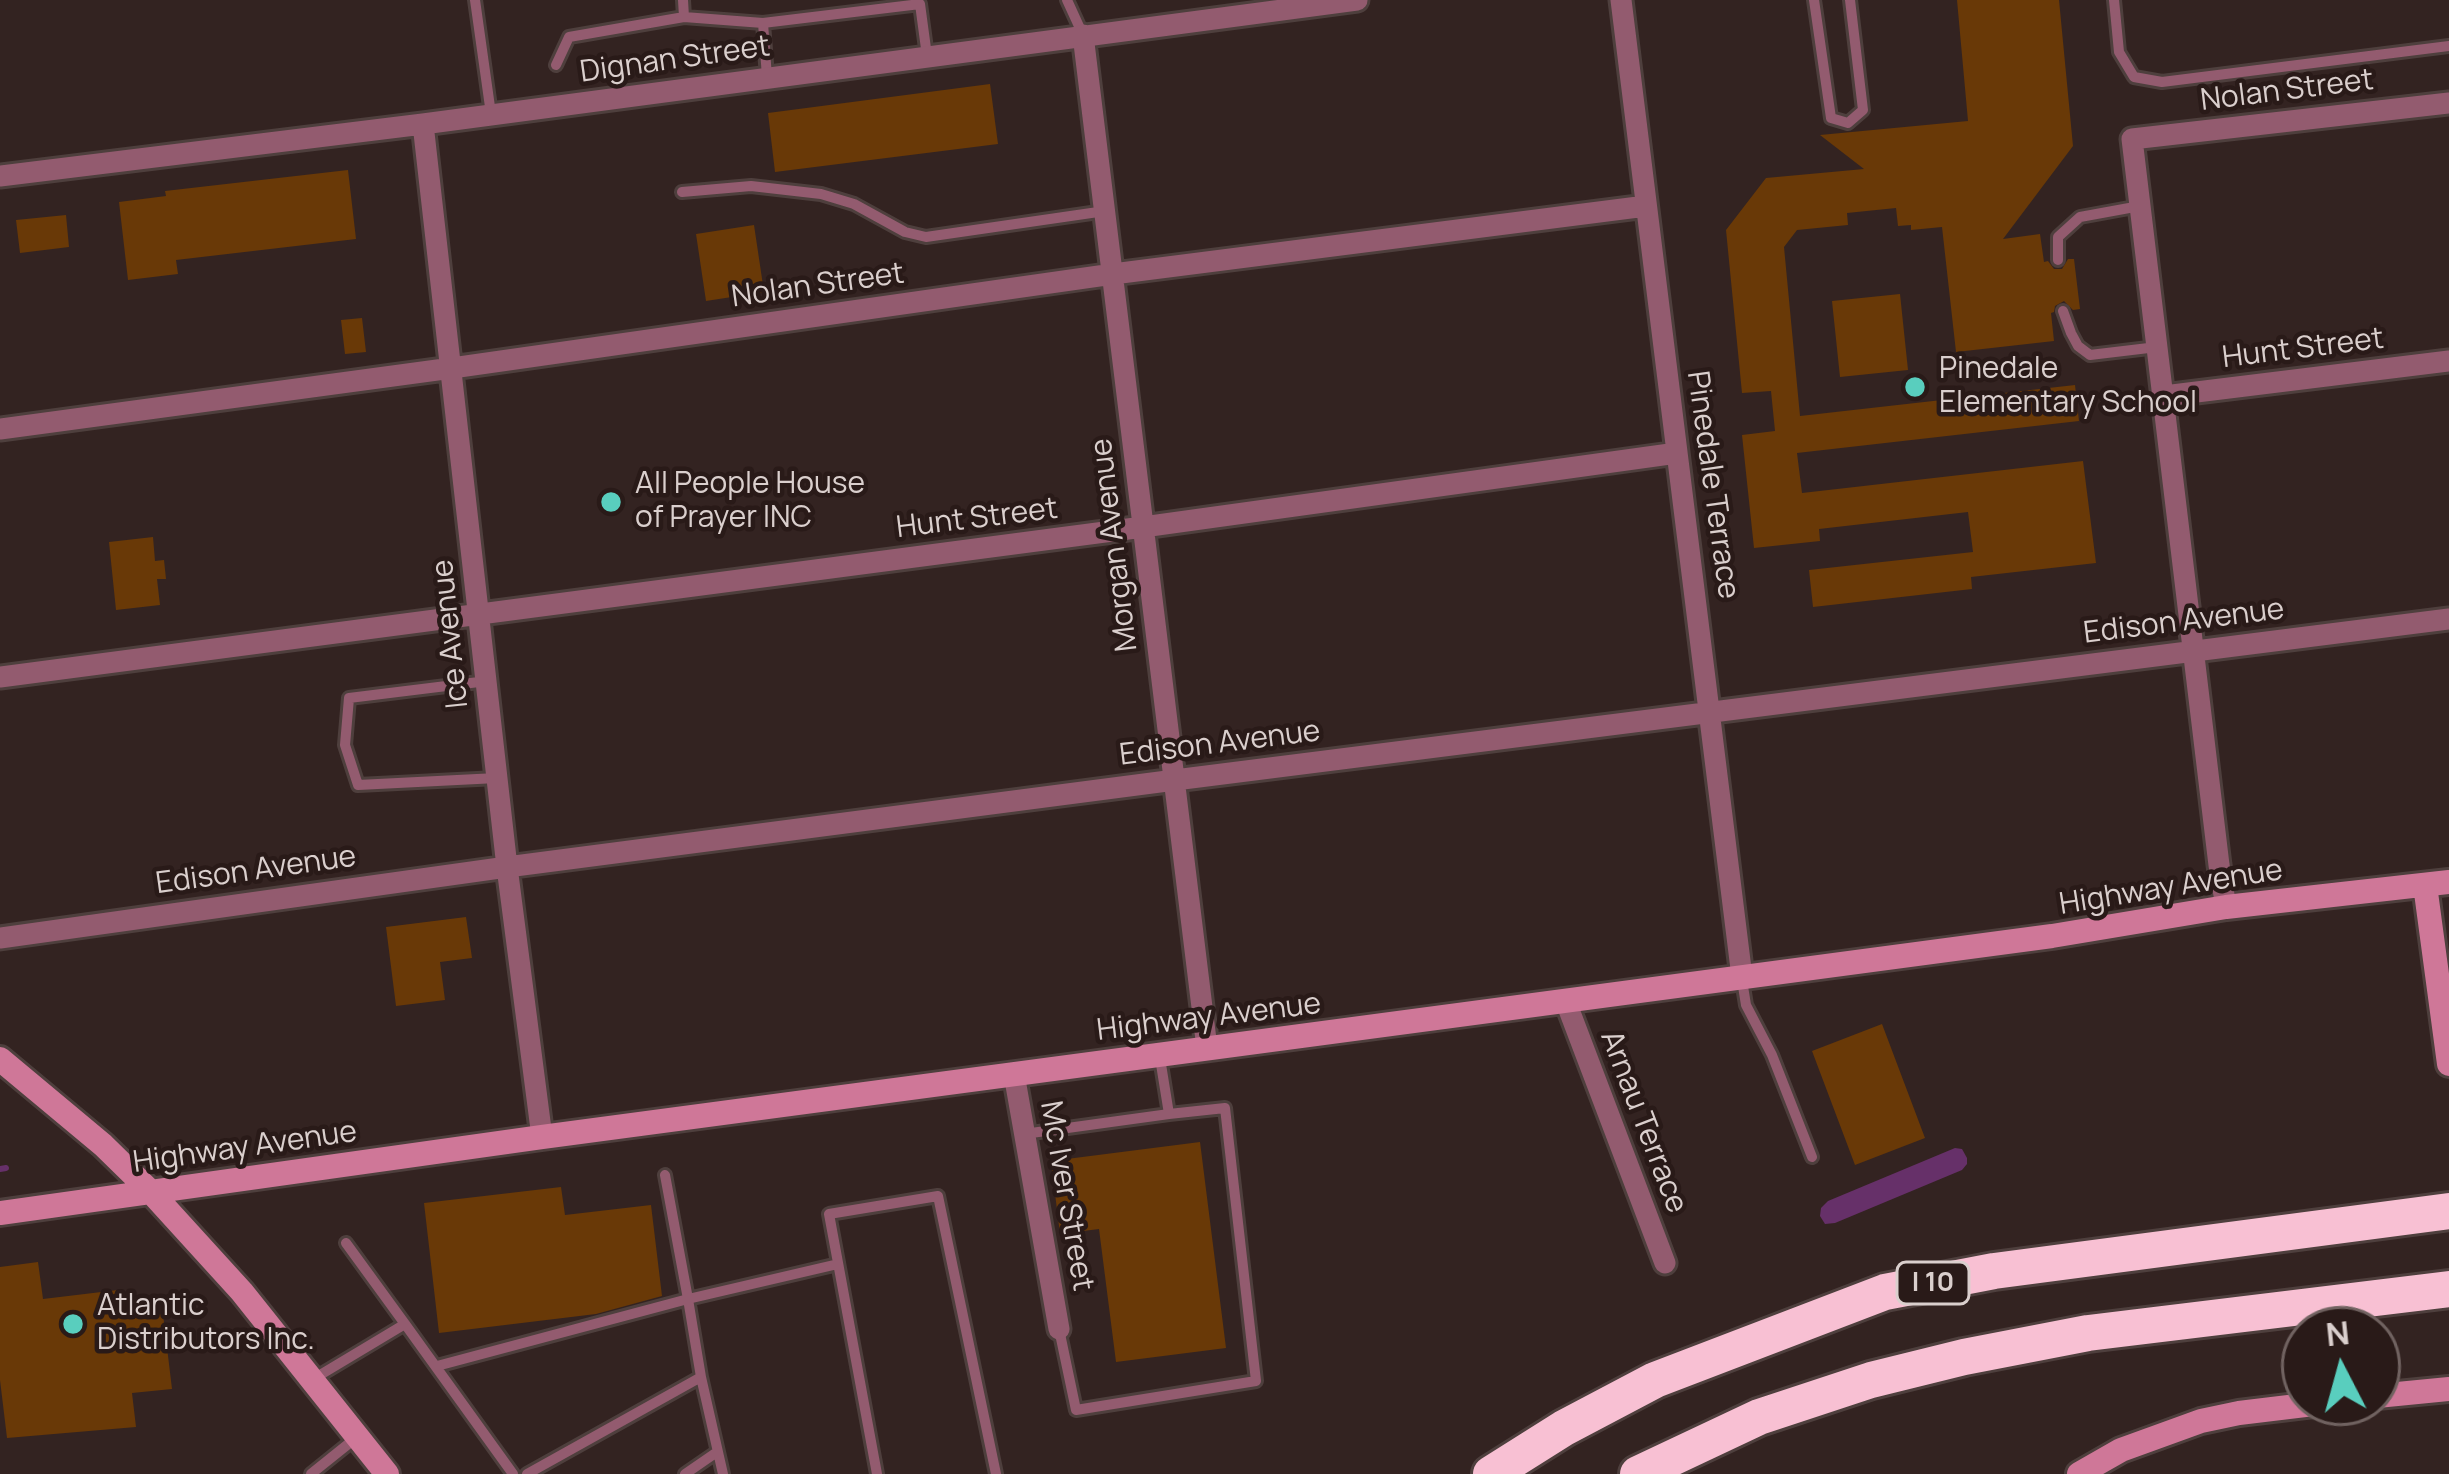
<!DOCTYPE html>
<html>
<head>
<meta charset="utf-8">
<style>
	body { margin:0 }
	#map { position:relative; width:2449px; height:1474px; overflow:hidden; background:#332321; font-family:Manrope,sans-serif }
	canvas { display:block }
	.north { position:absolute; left:2281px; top:1306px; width:120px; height:120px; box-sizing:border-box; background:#291a18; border:3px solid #706260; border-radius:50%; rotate:354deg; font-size:33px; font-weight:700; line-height:48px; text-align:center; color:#dacfcd }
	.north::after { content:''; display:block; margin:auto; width:42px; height:54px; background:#59cebe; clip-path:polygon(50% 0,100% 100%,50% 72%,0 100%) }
</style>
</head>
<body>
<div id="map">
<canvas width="2449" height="1474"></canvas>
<div class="north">N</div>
</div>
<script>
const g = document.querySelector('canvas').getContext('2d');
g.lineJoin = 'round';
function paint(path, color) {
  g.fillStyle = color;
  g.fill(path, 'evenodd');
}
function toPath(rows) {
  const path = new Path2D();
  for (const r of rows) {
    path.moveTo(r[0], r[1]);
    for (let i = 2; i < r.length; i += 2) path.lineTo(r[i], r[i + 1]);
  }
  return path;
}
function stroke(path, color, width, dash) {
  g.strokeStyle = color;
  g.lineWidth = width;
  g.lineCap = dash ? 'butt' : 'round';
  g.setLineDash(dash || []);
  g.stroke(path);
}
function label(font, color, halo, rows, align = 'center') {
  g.font = font + ' Manrope,sans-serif';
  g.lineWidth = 9;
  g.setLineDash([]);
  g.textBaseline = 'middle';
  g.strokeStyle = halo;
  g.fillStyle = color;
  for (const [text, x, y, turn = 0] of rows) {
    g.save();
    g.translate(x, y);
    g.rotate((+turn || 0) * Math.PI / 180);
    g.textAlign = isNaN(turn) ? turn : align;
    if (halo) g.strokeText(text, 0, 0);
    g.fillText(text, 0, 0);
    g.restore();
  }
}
paint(toPath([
	[1955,1148,1962,1149,1967,1158,1967,1164,1962,1170,1835,1223,1825,1224,1820,1216,1821,1208,1828,1201]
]), '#663069');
stroke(toPath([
	[0,1169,6,1168]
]), '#663069', 6);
paint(toPath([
	[1957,0,2059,0,2073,146,2003,239,2040,234,2044,262,2048,261,2054,269,2062,269,2068,259,2074,259,2080,309,2073,310,2064,301,2055,306,2054,312,2051,313,2054,341,1956,352,1942,227,1911,230,1911,225,1898,226,1896,208,1847,213,1848,225,1797,230,1784,247,1800,416,2075,385,2079,421,1797,453,1802,493,2083,461,2096,563,1971,577,1972,589,1813,607,1809,570,1973,552,1968,512,1819,529,1820,541,1754,548,1742,435,1775,431,1771,391,1742,393,1726,230,1766,178,1864,169,1820,135,1968,121],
	[990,84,998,144,775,172,768,113],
	[348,170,356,239,176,260,178,274,128,280,119,202,166,196,165,191],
	[66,215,69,247,20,253,16,220],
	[754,225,764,292,706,301,696,234],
	[1900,294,1908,370,1840,377,1832,301],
	[362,318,366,352,345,354,341,320],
	[153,537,155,561,164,560,166,579,157,579,160,605,116,610,109,542],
	[466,917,472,958,440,962,445,1000,396,1006,386,927],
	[1882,1024,1925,1138,1855,1165,1812,1051],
	[1200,1142,1226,1348,1116,1362,1099,1229,1060,1234,1051,1161],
	[561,1187,565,1215,651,1205,662,1296,596,1314,439,1333,424,1203],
	[38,1262,43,1299,118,1290,121,1319,163,1314,172,1389,132,1393,136,1427,7,1438,0,1380,0,1267]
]), '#693907');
const lane = toPath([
	[475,0,491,114],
	[683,0,684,17,763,23],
	[1067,0,1083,35],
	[1814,0,1831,118,1848,123,1863,110,1850,0],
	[2114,0,2119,52,2134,77,2162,82,2449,46],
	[556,65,569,37,684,17],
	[767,77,763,23,920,4,927,56],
	[682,192,751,186,821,194,854,204,905,232,926,237,1105,211],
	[2058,260,2058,237,2080,217,2140,206],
	[2063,311,2071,333,2078,346,2090,355,2157,347],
	[487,681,349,698,345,745,358,785,497,778],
	[1742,980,1746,1005,1772,1055,1812,1157],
	[1024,1134,1169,1114],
	[665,1175,688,1299,838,1264],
	[346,1243,405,1324],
	[1059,1329,1076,1410,1256,1381,1225,1108,1169,1114,1160,1058],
	[437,1366,688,1299,701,1377,723,1474],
	[315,1378,405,1324,513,1474],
	[311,1474,357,1437],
	[527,1474,701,1377],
	[685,1474,717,1452],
	[877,1474,829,1214,938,1196,996,1474]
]);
const street = toPath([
	[1621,0,1742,977],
	[1083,35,1207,1048],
	[423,124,507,867,542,1137],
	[0,176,423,124,1357,0],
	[2164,396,2449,361],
	[0,429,452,368,1113,274,1646,206],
	[0,677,1143,527,1677,453],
	[2226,907,2219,865,2132,139,2449,103],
	[0,938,507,867,1175,780,2449,619],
	[1566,1002,1665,1263],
	[1014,1074,1059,1329]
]);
const secondary = toPath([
	[2425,885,2449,1064],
	[0,1059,103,1145,151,1192,242,1292,387,1474],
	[0,1213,542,1137,2052,936,2226,907,2449,882],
	[2377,1396,2449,1389],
	[2079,1474,2121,1450,2201,1421,2239,1413,2330,1402]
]);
const highway = toPath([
	[1491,1474,1564,1428,1655,1380,1885,1292,1994,1271,2449,1211],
	[1638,1474,1759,1417,1871,1380,1964,1357,2088,1333,2449,1289]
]);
stroke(lane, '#4e3f3d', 16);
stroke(street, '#4e3f3d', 27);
stroke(secondary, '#4e3f3d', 30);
stroke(highway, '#4e3f3d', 42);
stroke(lane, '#935b6f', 10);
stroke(street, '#935b6f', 21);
stroke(secondary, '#cf7798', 24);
stroke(highway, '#f8c0d3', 36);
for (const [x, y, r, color] of [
	[1915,387,12,"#59cebe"],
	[611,502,12,"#59cebe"],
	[73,1324,12,"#59cebe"]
]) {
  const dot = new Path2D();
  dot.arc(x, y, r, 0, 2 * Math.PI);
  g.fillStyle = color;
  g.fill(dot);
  stroke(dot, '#291a18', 4.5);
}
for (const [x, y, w] of [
	[1933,1283,72]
]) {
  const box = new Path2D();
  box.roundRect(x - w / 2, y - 21, w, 42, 9);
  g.fillStyle = '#291a18';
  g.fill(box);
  stroke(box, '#dacfcd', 3);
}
label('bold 27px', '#dacfcd', null, [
	["I 10",1933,1283]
]);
label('30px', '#dacfcd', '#291a18', [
	["Dignan Street",675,60,-8],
	["Nolan Street",2287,91,-7],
	["Nolan Street",818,286,-8],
	["Hunt Street",2303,349,-7],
	["Pinedale Terrace",1712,485,82],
	["Hunt Street",977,519,-7],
	["Morgan Avenue",1115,545,-97],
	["Edison Avenue",2184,622,-7],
	["Ice Avenue",451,634,-96],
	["Edison Avenue",1220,744,-7],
	["Edison Avenue",256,871,-8],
	["Highway Avenue",2171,888,-9],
	["Highway Avenue",1209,1018,-7],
	["Arnau Terrace",1643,1122,69],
	["Highway Avenue",245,1148,-8],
	["Mc Iver Street",1066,1196,80]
]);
label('30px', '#dacfcd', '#291a18', [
	["Pinedale",1939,370],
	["Elementary School",1939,404],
	["All People House",635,485],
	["of Prayer INC",635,519],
	["Atlantic",97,1307],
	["Distributors Inc.",97,1341]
], 'left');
</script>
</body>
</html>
